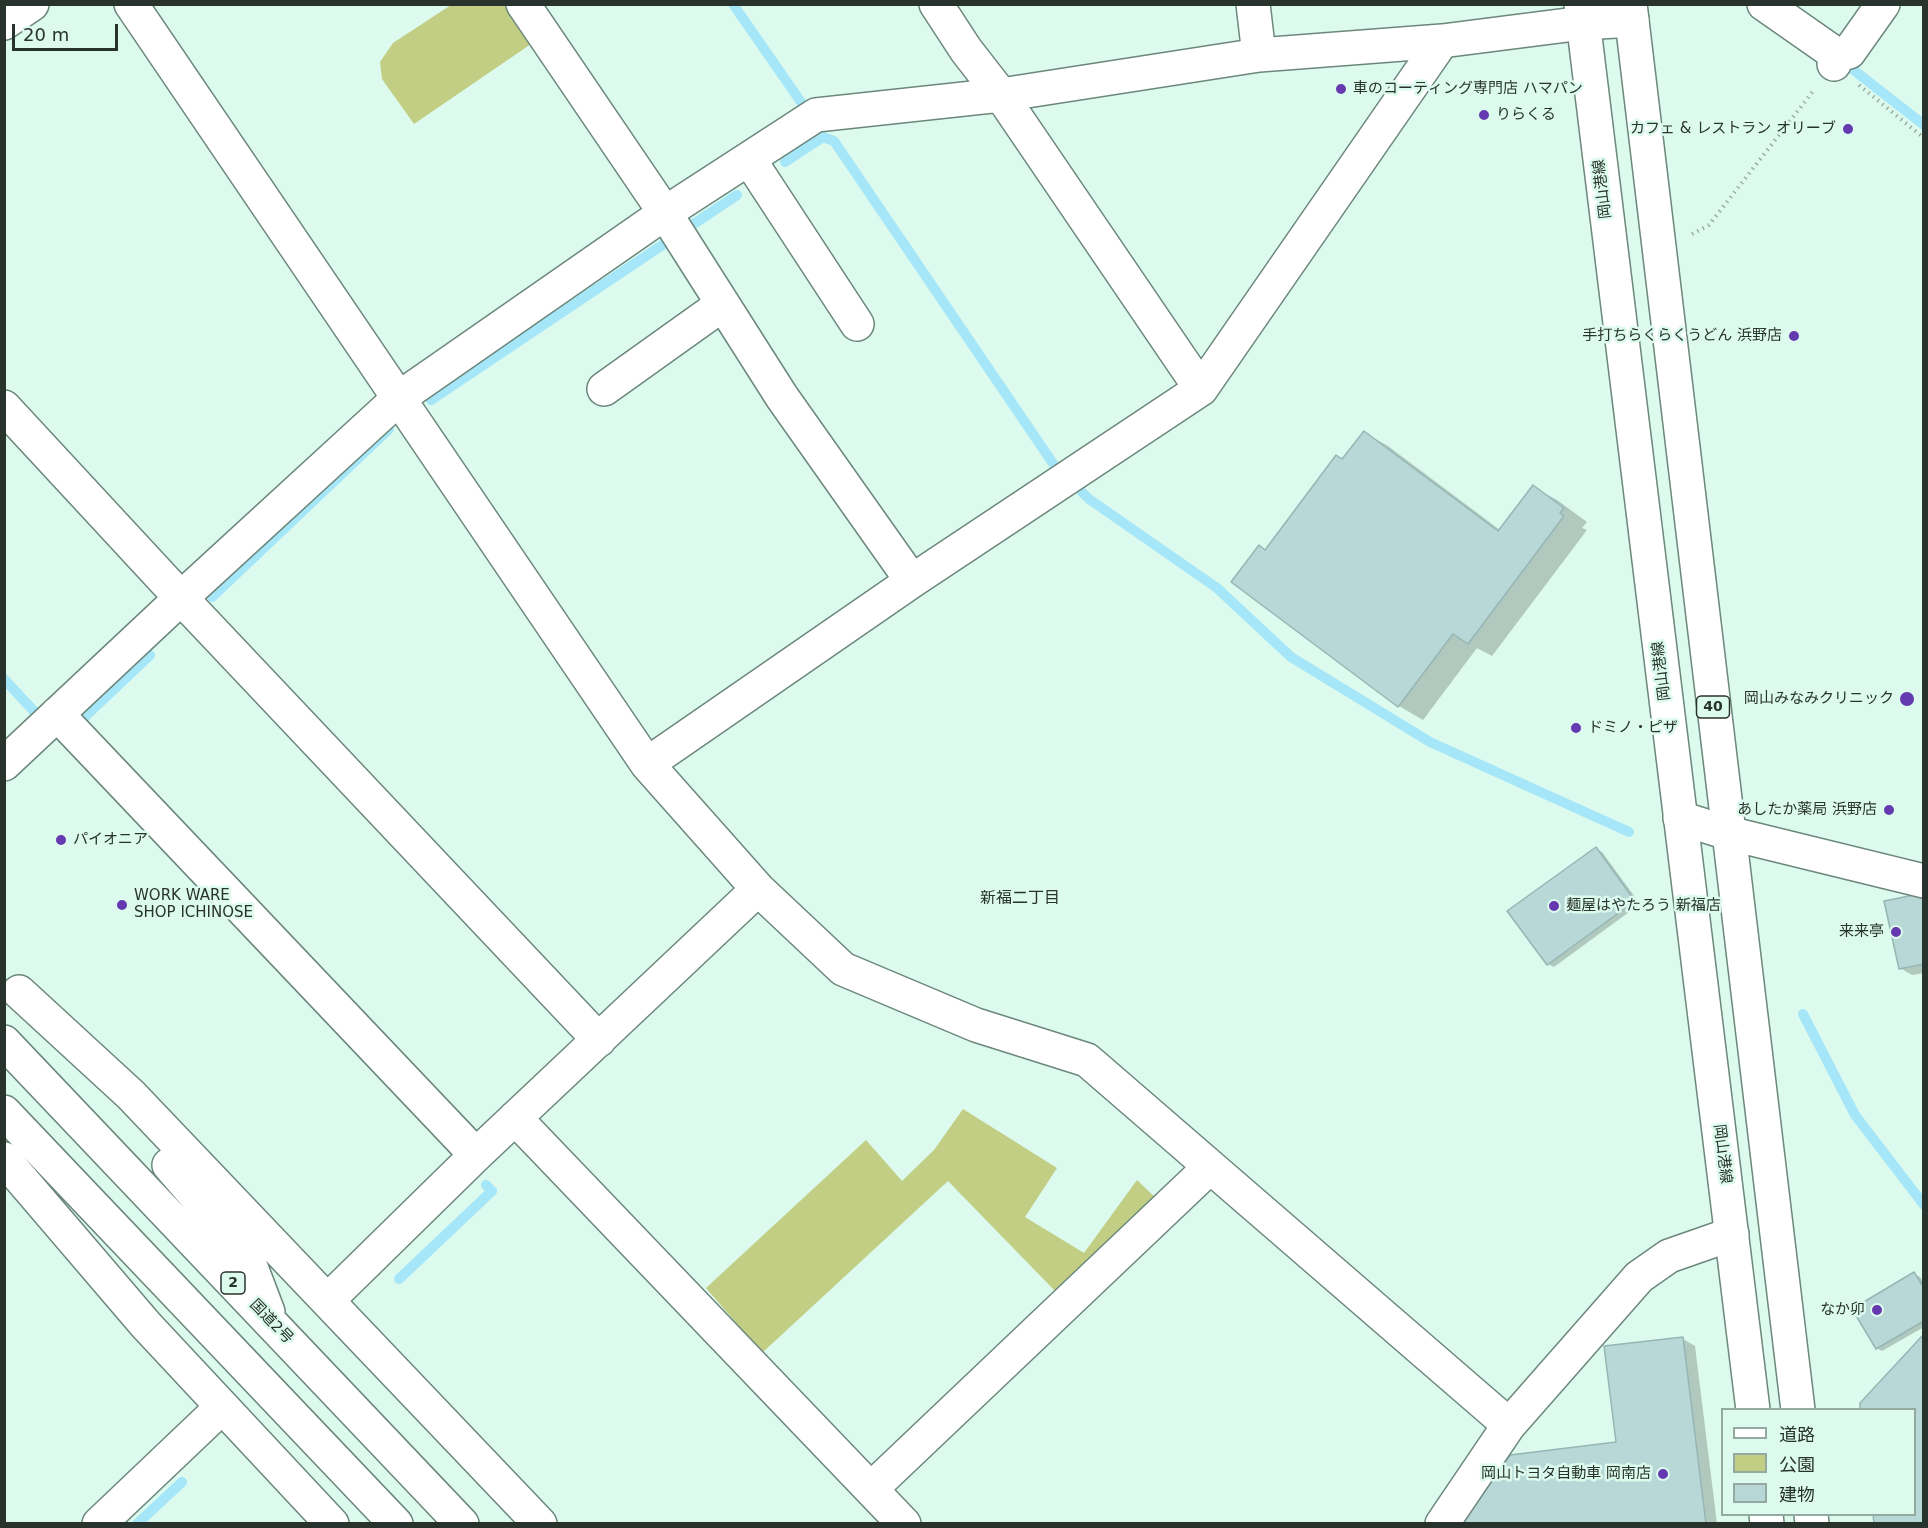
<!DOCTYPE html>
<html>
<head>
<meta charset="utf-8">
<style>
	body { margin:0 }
	#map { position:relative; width:1928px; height:1528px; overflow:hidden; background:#dcfaed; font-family:"DejaVu Sans","Noto Sans JP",sans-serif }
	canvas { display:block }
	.frame { position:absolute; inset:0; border:6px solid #28332e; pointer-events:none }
	.legend { position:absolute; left:1721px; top:1408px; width:195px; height:108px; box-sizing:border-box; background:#dcfaed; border:2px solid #94aaa1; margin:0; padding:8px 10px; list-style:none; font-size:18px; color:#28332e }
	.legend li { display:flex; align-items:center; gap:12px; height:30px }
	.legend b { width:30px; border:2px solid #94aaa1 }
	.scale { position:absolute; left:12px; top:24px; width:106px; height:27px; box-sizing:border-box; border:3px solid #28332e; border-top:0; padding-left:8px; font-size:18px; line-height:21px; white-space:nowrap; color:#28332e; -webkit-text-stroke:4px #dcfaed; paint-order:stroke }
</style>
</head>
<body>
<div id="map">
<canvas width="1928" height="1528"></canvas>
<div class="frame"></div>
<ul class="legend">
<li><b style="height:8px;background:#fff"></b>道路</li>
<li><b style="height:16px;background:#c1ce84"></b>公園</li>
<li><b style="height:16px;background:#b7d8d6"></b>建物</li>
</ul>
<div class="scale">20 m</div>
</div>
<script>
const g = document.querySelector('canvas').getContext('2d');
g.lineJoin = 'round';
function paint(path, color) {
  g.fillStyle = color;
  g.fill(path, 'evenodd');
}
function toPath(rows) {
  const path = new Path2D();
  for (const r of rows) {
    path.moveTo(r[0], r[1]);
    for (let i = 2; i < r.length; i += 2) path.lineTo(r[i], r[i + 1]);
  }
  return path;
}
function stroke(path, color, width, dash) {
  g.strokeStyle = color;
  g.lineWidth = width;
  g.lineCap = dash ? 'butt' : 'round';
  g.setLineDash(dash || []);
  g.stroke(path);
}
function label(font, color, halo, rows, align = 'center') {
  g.font = font + ' "DejaVu Sans","Noto Sans JP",sans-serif';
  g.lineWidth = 5;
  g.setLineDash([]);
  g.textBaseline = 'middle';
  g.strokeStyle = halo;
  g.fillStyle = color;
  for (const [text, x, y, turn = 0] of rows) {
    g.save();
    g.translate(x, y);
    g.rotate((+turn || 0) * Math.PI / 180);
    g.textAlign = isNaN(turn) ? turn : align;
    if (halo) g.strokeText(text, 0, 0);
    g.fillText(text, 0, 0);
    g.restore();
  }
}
paint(toPath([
	[451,5,504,5,531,44,414,124,382,79,380,62,393,43],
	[963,1109,1057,1168,1025,1217,1084,1253,1137,1180,1158,1200,1057,1293,948,1181,762,1353,706,1288,866,1140,902,1181,934,1150]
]), '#c1ce84');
paint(toPath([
	[1364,433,1388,446,1500,530,1533,487,1557,500,1587,522,1582,528,1587,530,1492,656,1477,648,1423,720,1399,706,1233,581,1266,551,1343,461],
	[1596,849,1602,852,1640,904,1554,967,1548,964],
	[1924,895,1924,973,1912,975,1900,968],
	[1914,1274,1920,1277,1924,1283,1924,1327,1882,1351,1877,1348],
	[1683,1339,1695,1346,1717,1524,1463,1524,1617,1443]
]), '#0003');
stroke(toPath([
	[733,4,803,105],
	[1851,68,1924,125],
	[818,130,823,137,834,141,1054,465,1089,499,1217,588,1291,657,1430,742,1629,832],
	[785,162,823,137],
	[431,400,737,195],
	[212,597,389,429],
	[4,679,43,721],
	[73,728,150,655],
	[1803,1014,1855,1115,1924,1205],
	[399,1279,492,1191,486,1185],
	[137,1524,182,1482]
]), '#a6e6f9', 10);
const building = toPath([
	[1364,431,1498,531,1533,485,1564,508,1560,513,1564,516,1468,644,1453,634,1398,707,1231,582,1259,545,1265,550,1336,455,1342,459,1364,431],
	[1596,847,1635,901,1547,965,1507,911,1596,847],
	[1924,893,1924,964,1899,969,1884,901,1924,893],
	[1914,1272,1924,1288,1924,1321,1876,1349,1852,1309,1914,1272],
	[1924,1334,1924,1524,1874,1524,1873,1514,1914,1514,1914,1410,1860,1410,1860,1403,1924,1334],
	[1683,1337,1706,1524,1461,1524,1510,1455,1616,1442,1604,1346,1683,1337]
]);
paint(building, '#b7d8d6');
stroke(building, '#95b6b4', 1.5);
const minor = toPath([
	[131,4,647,764,758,889,843,969,976,1025,1087,1060,1509,1425],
	[523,4,665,213,782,397,912,581],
	[936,4,966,50,1001,95,1201,389],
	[1253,4,1259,55],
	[1764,4,1837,55,1834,64],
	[4,23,32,4],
	[1837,55,1849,52,1883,4],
	[749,159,857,324],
	[604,389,723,304],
	[4,407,181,598,599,1040],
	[57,714,476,1155],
	[4,764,181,598,399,398,665,213,816,115,1001,95,1259,55,1442,41,1583,23,1632,20],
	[647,764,912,581,1201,389,1442,41],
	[1680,818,1728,833,1924,881],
	[515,1118,904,1524],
	[328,1300,476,1155,758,889],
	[871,1489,1210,1167],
	[99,1524,222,1407],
	[1442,1524,1509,1425,1639,1277,1669,1256,1732,1234]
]);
const primary = toPath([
	[1581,4,1753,1410],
	[1630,4,1798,1410],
	[1766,1514,1767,1524],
	[1811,1514,1812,1524]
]);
const trunk = toPath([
	[19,992,131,1095,540,1524],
	[4,1042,462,1524],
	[4,1112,396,1524],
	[4,1159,146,1325,332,1524],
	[169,1165,246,1254,268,1312]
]);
stroke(minor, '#6c877c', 36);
stroke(primary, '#6c877c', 36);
stroke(trunk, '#6c877c', 36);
stroke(toPath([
	[1859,85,1924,138],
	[1692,234,1709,225,1814,90]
]), '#98afa5', 4, [1.5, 4.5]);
stroke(minor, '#fff', 33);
stroke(primary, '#fff', 33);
stroke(trunk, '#fff', 33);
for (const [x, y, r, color] of [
	[1341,89,6,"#6539b0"],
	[1484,115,6,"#6539b0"],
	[1848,129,6,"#6539b0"],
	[1794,336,6,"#6539b0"],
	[1907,699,8,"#6539b0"],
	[1576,728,6,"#6539b0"],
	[1889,810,6,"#6539b0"],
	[61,840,6,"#6539b0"],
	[122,905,6,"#6539b0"],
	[1554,906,6,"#6539b0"],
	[1896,932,6,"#6539b0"],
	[1877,1310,6,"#6539b0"],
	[1663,1474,6,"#6539b0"]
]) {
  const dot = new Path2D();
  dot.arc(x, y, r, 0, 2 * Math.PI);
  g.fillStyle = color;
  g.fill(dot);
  stroke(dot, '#dcfaed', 2);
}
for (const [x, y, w] of [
	[1713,707,33],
	[233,1283,24]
]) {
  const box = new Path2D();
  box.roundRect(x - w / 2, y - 11, w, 22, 4.5);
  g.fillStyle = '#dcfaed';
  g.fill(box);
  stroke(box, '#28332e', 1.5);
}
label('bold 14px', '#28332e', null, [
	["40",1713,707],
	["2",233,1283]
]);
label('15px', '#28332e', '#dcfaed', [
	["車のコーティング専門店 ハマパン",1353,89,"left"],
	["りらくる",1496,115,"left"],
	["カフェ & レストラン オリーブ",1836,129],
	["手打ちらくらくうどん 浜野店",1782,336],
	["岡山みなみクリニック",1894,699],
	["ドミノ・ピザ",1588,728,"left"],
	["あしたか薬局 浜野店",1877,810],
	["パイオニア",73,840,"left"],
	["WORK WARE",134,896,"left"],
	["SHOP ICHINOSE",134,913,"left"],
	["麺屋はやたろう 新福店",1566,906,"left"],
	["来来亭",1884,932],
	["なか卯",1865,1310],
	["岡山トヨタ自動車 岡南店",1651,1474]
], 'right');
label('15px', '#28332e', '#dcfaed', [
	["岡山港線",1603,189,-97],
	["岡山港線",1662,671,-97],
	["岡山港線",1722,1154,83],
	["国道2号",271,1322,46]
]);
label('16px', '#28332e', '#dcfaed', [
	["新福二丁目",1020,899]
]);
</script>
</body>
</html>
